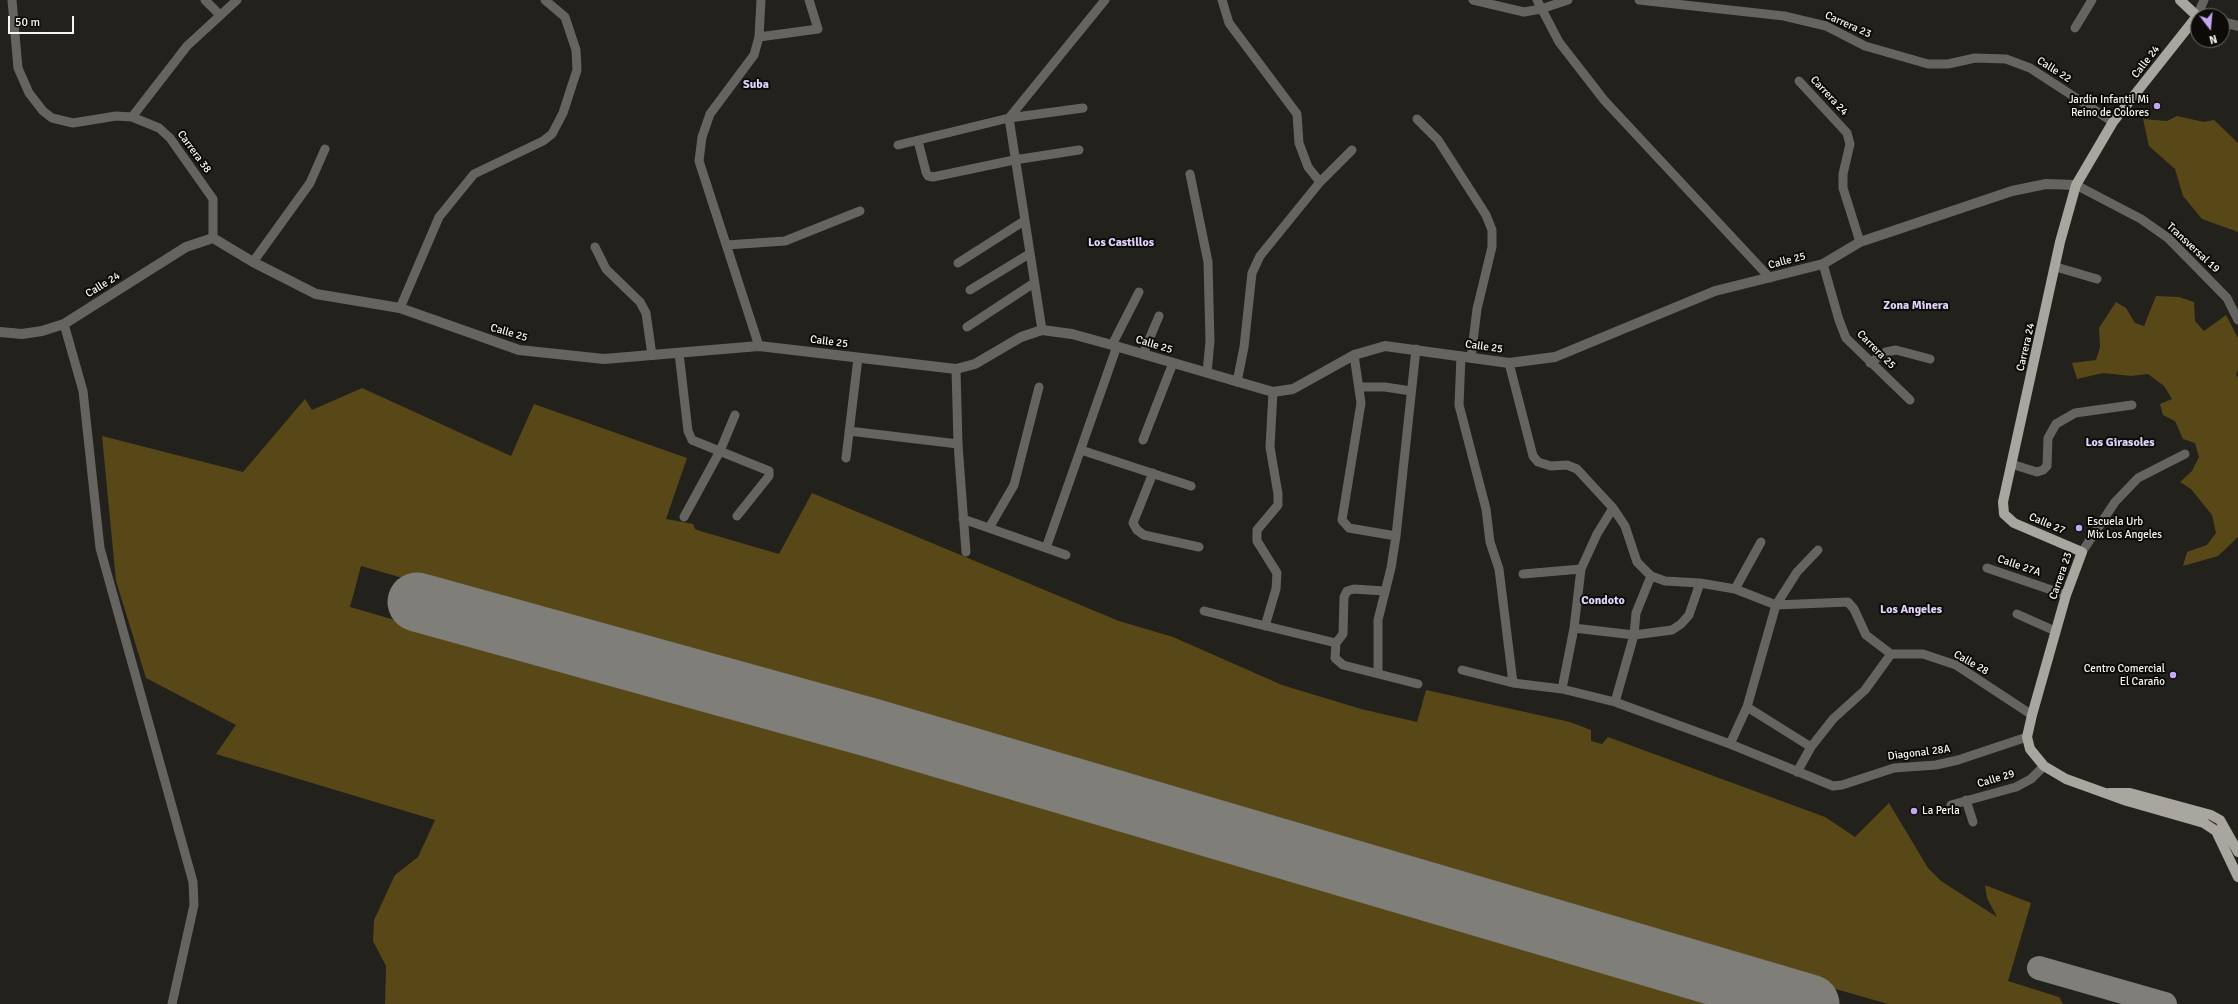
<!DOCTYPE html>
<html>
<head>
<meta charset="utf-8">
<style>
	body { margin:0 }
	#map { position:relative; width:2238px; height:1004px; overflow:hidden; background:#23211b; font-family:Signika,sans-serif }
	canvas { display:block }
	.north { position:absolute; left:2190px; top:8px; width:40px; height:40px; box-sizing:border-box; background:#0c0b08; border:1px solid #6a6965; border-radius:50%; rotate:164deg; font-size:11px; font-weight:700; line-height:16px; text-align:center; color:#f6f5f0 }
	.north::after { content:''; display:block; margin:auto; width:14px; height:18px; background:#c3a7f2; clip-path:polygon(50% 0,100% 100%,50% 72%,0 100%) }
	.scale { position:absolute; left:8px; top:16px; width:66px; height:18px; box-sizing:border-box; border:2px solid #f6f5f0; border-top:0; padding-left:5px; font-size:12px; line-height:14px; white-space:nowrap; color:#f6f5f0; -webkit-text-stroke:3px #0c0b08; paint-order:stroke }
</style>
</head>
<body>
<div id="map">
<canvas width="2238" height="1004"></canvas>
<div class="north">N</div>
<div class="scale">50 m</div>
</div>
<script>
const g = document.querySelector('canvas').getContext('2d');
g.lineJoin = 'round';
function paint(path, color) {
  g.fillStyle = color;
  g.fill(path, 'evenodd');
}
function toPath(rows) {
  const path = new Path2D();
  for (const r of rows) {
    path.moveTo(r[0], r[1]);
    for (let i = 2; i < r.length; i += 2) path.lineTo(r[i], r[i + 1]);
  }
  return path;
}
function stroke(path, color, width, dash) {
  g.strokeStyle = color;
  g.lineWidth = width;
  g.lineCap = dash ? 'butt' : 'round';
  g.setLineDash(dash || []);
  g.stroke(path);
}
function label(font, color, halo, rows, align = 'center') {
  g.font = font + ' Signika,sans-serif';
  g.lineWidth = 4;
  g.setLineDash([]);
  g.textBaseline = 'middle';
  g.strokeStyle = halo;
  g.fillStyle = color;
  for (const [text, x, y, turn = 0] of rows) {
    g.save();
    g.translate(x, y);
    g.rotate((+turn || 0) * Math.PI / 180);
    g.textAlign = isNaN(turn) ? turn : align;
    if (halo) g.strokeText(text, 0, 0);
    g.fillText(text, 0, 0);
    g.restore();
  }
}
paint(toPath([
	[2177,116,2204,122,2214,120,2238,143,2238,232,2202,219,2183,196,2175,169,2149,146,2143,119,2167,121],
	[2156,296,2179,297,2194,302,2195,321,2204,331,2226,315,2238,338,2238,370,2236,374,2238,378,2238,537,2218,556,2183,566,2187,552,2207,545,2216,533,2212,515,2191,489,2180,482,2192,471,2199,457,2195,443,2183,439,2175,421,2163,415,2160,404,2172,399,2164,386,2148,374,2131,376,2103,373,2077,379,2072,363,2096,360,2100,347,2099,328,2116,302,2126,308,2135,323,2144,326],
	[362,388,511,456,534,404,687,458,666,519,693,524,695,529,700,531,779,554,812,493,1119,621,1173,637,1282,685,1361,709,1417,722,1426,690,1570,722,1591,730,1591,741,1602,744,1608,737,1825,817,1855,837,1889,803,1928,868,1941,881,1997,917,1987,898,1985,885,2031,903,2008,981,2059,997,2063,1004,1888,1004,361,566,350,607,1718,1004,385,1004,386,966,373,941,374,920,395,875,418,857,435,820,216,754,236,725,146,678,116,581,102,436,243,472,305,399,312,410]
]), '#584817');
stroke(toPath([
	[2039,968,2165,1004]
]), '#807e78', 24);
stroke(toPath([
	[417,602,872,728,1810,1004]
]), '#807e78', 59);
stroke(toPath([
	[12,0,18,68,29,93,43,111,52,118,73,123,116,116,132,117,159,128,170,138,213,199,213,238],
	[205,0,220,15],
	[1222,0,1229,23,1297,114,1299,143,1308,167,1320,182],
	[1473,0,1524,12,1541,9,1568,0],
	[1537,0,1559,42,1604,100,1770,278],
	[1639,0,1784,16,1826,26,1865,46,1928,64,1948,64,1975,58,2006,59,2030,68,2113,122],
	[2197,16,2204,0],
	[2075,28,2092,0],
	[759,37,818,29,809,0],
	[1799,81,1847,133,1850,144,1843,174,1843,188,1860,242],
	[132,117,187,46,237,0],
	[1417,119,1438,140,1486,215,1492,230,1492,247,1477,309,1471,358],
	[918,141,926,172,928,176,933,177,1014,160,1079,150],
	[898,145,1009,118,1083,108],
	[1190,174,1208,262,1210,341,1207,373],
	[2076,185,2141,219,2168,238,2227,298,2238,320],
	[727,245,785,241,860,211],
	[595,247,606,269,640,302,646,313,652,355],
	[253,262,310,183,325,149],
	[958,263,1024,221],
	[1823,264,1839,320,1846,338,1910,400],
	[2056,267,2097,279],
	[970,290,1029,254],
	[400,308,439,217,474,174,543,141,552,134,563,113,577,70,576,50,565,17,545,0],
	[64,324,83,391,100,548,193,882,194,905,172,1004],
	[967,327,1034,283],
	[1042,330,1009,118,1105,0],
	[1112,345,1139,292],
	[759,346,699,161,702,137,710,114,754,55,759,37,761,0],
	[679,353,688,431,692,440,769,471,769,476,737,516],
	[1143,354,1159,316],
	[1354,355,1361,403,1342,520,1349,528,1396,536],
	[1461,356,1459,405,1486,509,1490,542,1499,569,1513,683],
	[1509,363,1533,456,1538,462,1551,466,1567,465,1577,469,1613,508,1625,526,1637,562,1651,576,1665,581,1700,583,1735,589,1776,605,1848,602,1854,609,1866,635,1891,654],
	[1870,363,1886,352,1896,350,1930,359],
	[956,369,958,444,966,552],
	[1237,382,1244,347,1252,273,1260,256,1320,182,1352,150],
	[1359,387,1385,387,1411,391],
	[849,431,958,444],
	[1143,440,1173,363],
	[1081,450,1191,486],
	[846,458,858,358],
	[2011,464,2037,472,2043,470,2047,466,2048,438,2056,424,2075,413,2132,405],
	[1153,473,1133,523,1137,530,1144,535,1199,547],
	[684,517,720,451,735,415],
	[963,519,1066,555],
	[989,528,1014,485,1039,387],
	[1046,548,1117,346],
	[2082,552,2115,502,2138,478,2185,454],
	[1987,568,2066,595],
	[1523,574,1581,569],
	[1735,589,1761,542],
	[1384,591,1354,589,1347,591,1344,597,1343,634,1336,643,1335,658,1343,665,1418,684],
	[1204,611,1336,643],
	[2017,614,2055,631],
	[1265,626,1276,589,1277,573,1257,541,1257,530,1278,505,1278,494,1270,447,1273,392],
	[1574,628,1634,635,1672,630,1681,624,1689,615,1700,583],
	[1891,654,1923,654,1956,665,2032,715],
	[1462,670,1513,683,1562,689,1615,702,1730,744,1833,786,1842,785,1894,768,1936,765,1958,760,2027,737],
	[1378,672,1378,620,1391,568,1396,536,1416,349],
	[1562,689,1574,628,1581,569,1597,534,1613,508],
	[1615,702,1634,635,1636,613,1651,576],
	[1747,707,1811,747],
	[1730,744,1747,707,1776,605,1797,572,1818,550],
	[1797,772,1811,747,1833,719,1865,690,1891,654],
	[1966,800,1973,822],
	[1951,805,2016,787,2031,779,2044,766]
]), '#656460', 9);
stroke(toPath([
	[2222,22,2238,26],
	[0,332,22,334,42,331,64,324,186,247,213,238,253,262,316,294,400,308,519,350,604,359,759,346,956,369,975,364,1021,337,1042,330,1072,334,1112,345,1273,392,1293,389,1354,355,1385,346,1509,363,1555,357,1715,291,1823,264,1860,242,2012,191,2046,184,2076,185]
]), '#656460', 10);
stroke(toPath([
	[2180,0,2197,16,2113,122,2076,185,2060,242,2003,502,2004,514,2014,523,2082,552,2066,595,2032,715,2027,737,2030,749,2044,766,2066,779,2127,801,2204,823,2216,831,2238,877],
	[2109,793,2130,793,2211,815,2220,820,2238,852]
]), '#a9a69f', 10);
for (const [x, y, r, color] of [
	[2157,106,4,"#c3a7f2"],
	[2079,528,4,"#c3a7f2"],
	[2173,675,4,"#c3a7f2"],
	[1914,811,4,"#c3a7f2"]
]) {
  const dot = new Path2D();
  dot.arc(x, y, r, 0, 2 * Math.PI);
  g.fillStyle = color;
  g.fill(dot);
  stroke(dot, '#0c0b08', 1.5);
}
label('11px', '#f6f5f0', '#0c0b08', [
	["Carrera 23",1848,25,24],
	["Calle 24",2146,62,-52],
	["Calle 22",2054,70,32],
	["Carrera 24",1829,96,47],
	["Carrera 38",194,152,54],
	["Transversal 19",2193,248,43],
	["Calle 25",1787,261,-15],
	["Calle 24",103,285,-32],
	["Calle 25",509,333,16],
	["Calle 25",829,342,7],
	["Calle 25",1154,345,17],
	["Calle 25",1484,347,8],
	["Carrera 24",2026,347,-77],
	["Carrera 25",1876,350,45],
	["Calle 27",2047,524,23],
	["Calle 27A",2019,566,19],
	["Carrera 23",2061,576,-71],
	["Calle 28",1971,663,29],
	["Diagonal 28A",1919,753,-7],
	["Calle 29",1996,779,-17]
]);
label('11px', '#f6f5f0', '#0c0b08', [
	["Jardín Infantil Mi",2149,100],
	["Reino de Colores",2149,113],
	["Escuela Urb",2087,522,"left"],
	["Mix Los Angeles",2087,535,"left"],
	["Centro Comercial",2165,669],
	["El Caraño",2165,682],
	["La Perla",1922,811,"left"]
], 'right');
label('bold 12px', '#e1d3fd', '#0c0b08', [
	["Suba",756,85],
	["Los Castillos",1121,243],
	["Zona Minera",1916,306],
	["Los Girasoles",2120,443],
	["Condoto",1603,601],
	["Los Angeles",1911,610]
]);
</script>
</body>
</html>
